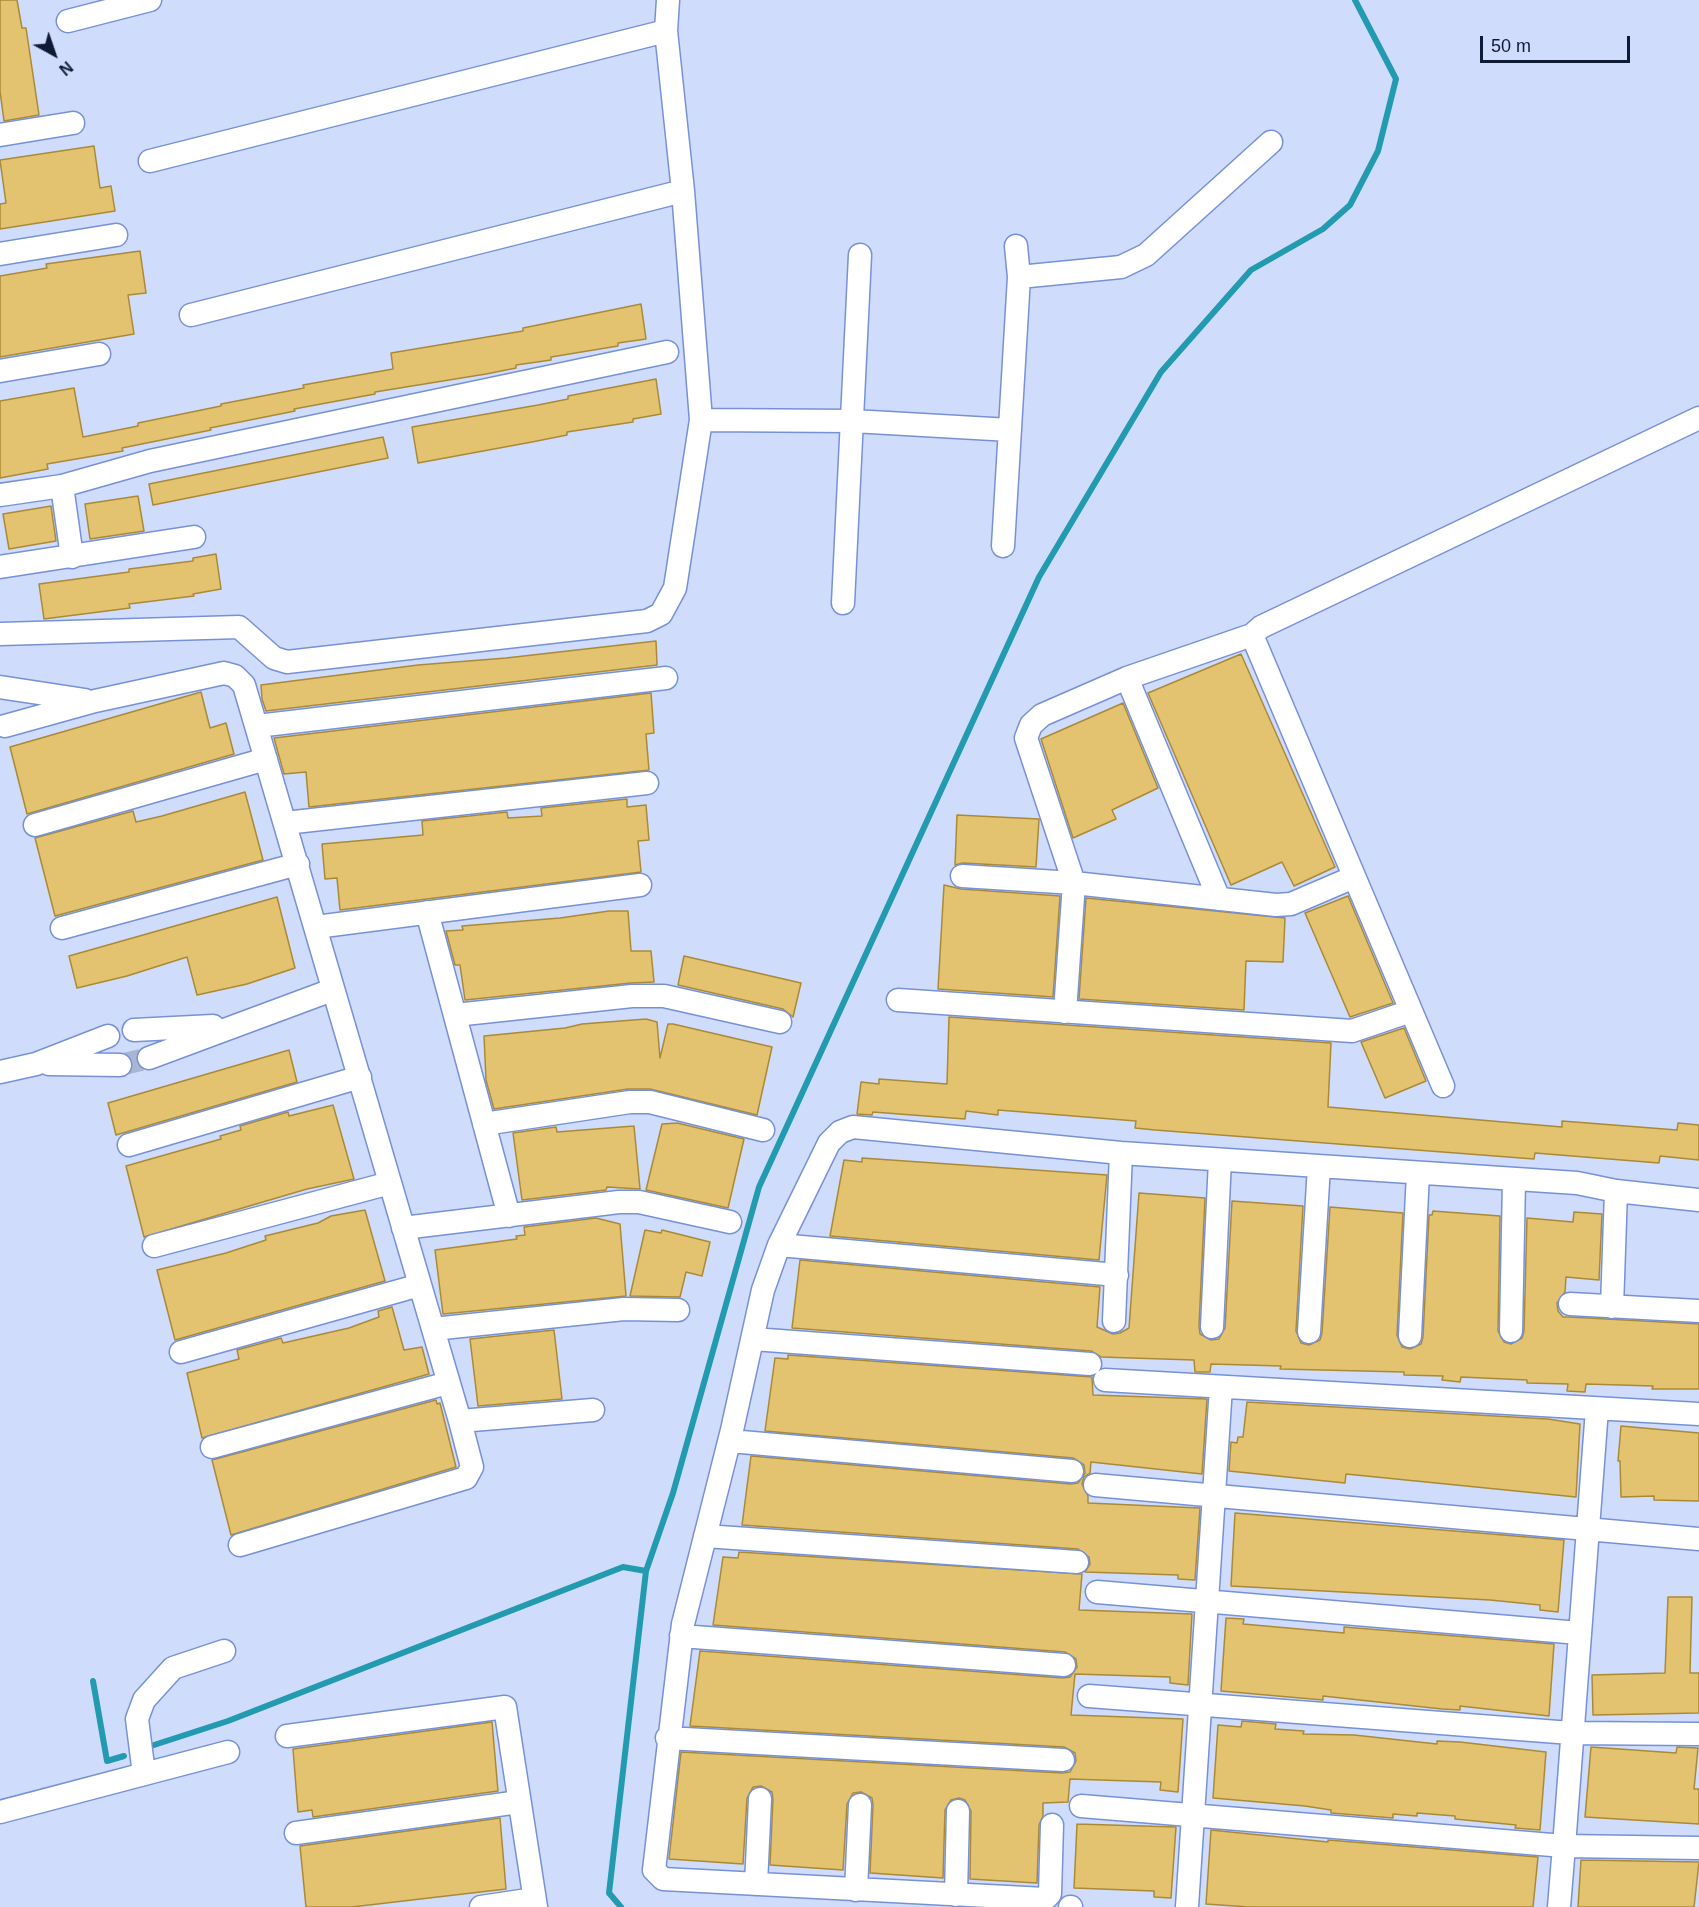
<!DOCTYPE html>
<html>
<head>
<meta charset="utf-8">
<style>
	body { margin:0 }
	#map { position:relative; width:1699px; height:1907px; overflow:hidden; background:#d0dcfb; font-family:Helvetica,sans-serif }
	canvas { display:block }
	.north { position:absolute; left:24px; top:24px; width:60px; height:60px; -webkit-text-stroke:4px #d0dcfb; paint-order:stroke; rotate:140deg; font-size:16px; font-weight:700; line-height:24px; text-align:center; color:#111a35 }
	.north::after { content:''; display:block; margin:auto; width:21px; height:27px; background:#111a35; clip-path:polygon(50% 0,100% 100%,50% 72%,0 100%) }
	.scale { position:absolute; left:1480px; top:36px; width:150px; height:27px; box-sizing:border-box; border:3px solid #111a35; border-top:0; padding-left:8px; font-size:18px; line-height:21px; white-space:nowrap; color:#111a35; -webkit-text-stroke:4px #d0dcfb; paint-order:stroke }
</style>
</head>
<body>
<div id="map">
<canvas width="1699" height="1907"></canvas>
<div class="north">N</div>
<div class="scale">50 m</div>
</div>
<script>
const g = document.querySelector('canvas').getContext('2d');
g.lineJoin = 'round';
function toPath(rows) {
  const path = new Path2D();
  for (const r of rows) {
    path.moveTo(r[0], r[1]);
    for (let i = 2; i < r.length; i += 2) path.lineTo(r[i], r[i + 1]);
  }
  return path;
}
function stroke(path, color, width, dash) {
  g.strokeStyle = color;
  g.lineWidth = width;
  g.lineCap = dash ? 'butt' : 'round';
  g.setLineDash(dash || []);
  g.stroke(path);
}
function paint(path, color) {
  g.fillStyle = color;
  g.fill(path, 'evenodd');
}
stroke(toPath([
	[93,1681,107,1761,124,1756],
	[154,1745,228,1721,623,1567,646,1571],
	[621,1907,609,1893,646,1571,673,1493,759,1187,1039,577,1161,372,1251,270,1323,229,1350,205,1378,151,1396,79,1355,0]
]), '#229ab0', 6);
const building = toPath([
	[0,0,17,0,22,28,26,28,39,115,4,121,0,91,0,0],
	[94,146,100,188,111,186,115,211,0,229,0,204,6,203,0,160,94,146],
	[140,251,146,293,128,295,134,334,0,357,0,276,47,268,46,264,140,251],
	[641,304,646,339,618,343,618,346,551,357,551,360,516,365,516,368,486,374,375,392,375,394,294,409,295,411,210,428,211,430,122,448,123,451,47,464,48,469,0,478,0,401,74,388,83,437,138,426,138,423,221,406,221,404,304,388,303,385,393,369,391,353,523,331,523,328,641,304],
	[656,379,661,414,633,419,633,422,567,432,567,435,532,442,418,463,412,427,538,405,568,399,568,396,656,379],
	[383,437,388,458,153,505,149,484,383,437],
	[138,496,144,531,90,539,85,504,138,496],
	[51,506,56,541,9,549,3,514,51,506],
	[216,554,221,589,193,594,194,596,129,604,130,608,44,619,39,584,129,572,129,569,193,561,193,558,216,554],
	[656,641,657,665,266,711,262,699,261,685,418,665,506,658,656,641],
	[1241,654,1335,867,1294,886,1282,862,1231,885,1148,693,1241,654],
	[201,692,210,728,226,723,234,754,27,814,10,747,201,692],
	[651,693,654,733,646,734,649,770,309,807,306,772,284,774,274,738,651,693],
	[1123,703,1158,788,1112,810,1116,819,1073,838,1041,739,1123,703],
	[245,792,263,860,55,916,35,838,133,811,136,822,162,816,245,792],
	[627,799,627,807,646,805,649,840,638,841,641,872,340,910,337,878,325,879,322,844,423,835,422,821,507,812,508,818,542,816,541,808,627,799],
	[957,815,1039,819,1036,867,963,863,955,865,957,815],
	[944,885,961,889,1060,896,1053,997,938,989,944,885],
	[1348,896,1393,1003,1350,1017,1305,913,1348,896],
	[277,897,295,968,247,984,197,995,187,957,127,976,77,988,69,956,277,897],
	[1086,898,1285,918,1283,962,1246,961,1244,1010,1079,999,1086,898],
	[609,911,628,911,631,951,651,951,654,982,631,983,465,1000,460,965,455,965,446,931,463,930,462,926,560,918,609,911],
	[684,956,801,983,793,1017,783,1009,678,985,684,956],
	[949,1017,1331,1043,1328,1107,1562,1127,1562,1121,1677,1130,1678,1123,1699,1125,1699,1160,1660,1156,1659,1163,1535,1153,1534,1159,1155,1130,1135,1128,1136,1121,998,1110,998,1115,966,1111,965,1119,873,1112,872,1115,857,1114,861,1082,879,1084,879,1079,947,1084,949,1017],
	[646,1019,657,1022,660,1058,668,1024,673,1024,772,1047,757,1115,650,1089,628,1089,494,1109,486,1080,484,1036,565,1028,582,1024,646,1019],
	[1404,1028,1426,1081,1385,1098,1361,1042,1404,1028],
	[289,1050,297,1082,116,1135,108,1103,289,1050],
	[333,1105,354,1179,307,1189,144,1237,126,1166,221,1139,220,1136,241,1130,240,1126,288,1112,289,1116,333,1105],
	[677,1123,744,1139,728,1208,646,1190,662,1124,677,1123],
	[634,1126,640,1189,607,1187,606,1190,522,1200,513,1133,556,1127,557,1132,634,1126],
	[862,1158,1107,1175,1099,1260,830,1236,844,1160,862,1162,862,1158],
	[1139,1193,1205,1198,1199,1326,1200,1334,1211,1340,1219,1339,1225,1328,1232,1201,1303,1206,1296,1331,1301,1343,1309,1345,1320,1340,1322,1333,1330,1207,1403,1213,1397,1335,1402,1347,1410,1349,1421,1344,1423,1337,1429,1215,1432,1215,1433,1211,1500,1216,1498,1331,1504,1342,1511,1344,1522,1338,1524,1331,1527,1218,1573,1222,1574,1212,1602,1214,1599,1280,1566,1277,1565,1292,1557,1303,1558,1311,1563,1317,1569,1317,1699,1324,1699,1389,1652,1389,1653,1386,1586,1384,1585,1392,1567,1391,1568,1384,1527,1383,1527,1380,1461,1377,1460,1382,1442,1380,1443,1376,1404,1375,1404,1372,1280,1369,1281,1366,1211,1364,1210,1372,1195,1372,1194,1360,1101,1357,1091,1351,792,1328,800,1260,1100,1287,1097,1327,1113,1334,1120,1333,1129,1328,1139,1193],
	[365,1210,385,1281,175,1340,157,1270,226,1253,266,1240,265,1236,318,1223,331,1216,365,1210],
	[596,1218,620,1224,626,1296,443,1314,435,1250,517,1239,516,1236,525,1235,524,1227,596,1218],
	[645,1230,661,1233,662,1230,710,1242,702,1276,686,1272,680,1297,630,1296,645,1230],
	[392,1307,404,1350,422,1347,429,1374,202,1438,187,1373,239,1359,237,1350,281,1338,283,1343,349,1328,379,1317,378,1311,392,1307],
	[554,1330,562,1399,478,1406,470,1339,554,1330],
	[788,1355,1092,1377,1093,1395,1207,1399,1202,1474,1091,1462,1090,1473,1084,1477,1082,1484,1088,1496,1088,1503,1200,1508,1195,1580,1178,1579,1178,1575,1085,1572,1090,1564,1089,1557,1078,1549,742,1525,751,1456,1071,1484,1078,1483,1085,1473,1084,1465,1073,1458,765,1431,775,1358,788,1359,788,1355],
	[436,1400,437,1404,440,1403,456,1467,231,1535,212,1460,436,1400],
	[1247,1402,1548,1419,1580,1424,1576,1497,1346,1474,1345,1483,1229,1471,1231,1442,1237,1443,1238,1437,1243,1437,1247,1402],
	[1621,1426,1699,1433,1699,1501,1654,1500,1654,1496,1621,1497,1620,1461,1618,1461,1621,1426],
	[1235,1513,1564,1540,1558,1612,1540,1610,1540,1605,1490,1600,1231,1586,1235,1513],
	[739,1552,1082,1574,1079,1610,1192,1614,1188,1685,1170,1683,1170,1677,1075,1674,1071,1715,1183,1719,1178,1792,1160,1790,1161,1782,1070,1779,1068,1802,1043,1803,1043,1816,1039,1825,1037,1883,970,1879,971,1811,965,1800,959,1798,951,1800,945,1810,943,1878,870,1873,873,1805,872,1798,861,1792,853,1793,847,1804,843,1870,770,1865,773,1799,772,1792,761,1786,753,1787,747,1798,743,1864,669,1859,681,1752,1062,1773,1070,1772,1076,1761,1075,1753,1064,1747,690,1726,700,1651,1063,1678,1070,1677,1077,1667,1076,1659,1065,1652,713,1625,723,1557,738,1558,739,1552],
	[1668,1597,1692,1597,1690,1673,1699,1673,1699,1713,1593,1715,1592,1675,1665,1673,1668,1597],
	[1226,1618,1244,1619,1243,1624,1344,1633,1344,1627,1554,1644,1549,1716,1460,1706,1460,1710,1442,1709,1323,1696,1323,1700,1221,1691,1226,1618],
	[1242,1721,1276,1724,1275,1729,1304,1731,1303,1734,1354,1735,1437,1744,1437,1741,1460,1742,1546,1752,1540,1830,1515,1828,1516,1825,1455,1819,1455,1816,1417,1813,1417,1816,1393,1814,1393,1818,1331,1813,1331,1810,1305,1806,1213,1798,1218,1725,1241,1727,1242,1721],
	[492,1722,498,1791,313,1817,312,1810,298,1812,293,1749,492,1722],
	[1591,1747,1676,1753,1677,1747,1698,1748,1694,1789,1699,1789,1699,1824,1585,1817,1591,1747],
	[500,1818,506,1889,352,1907,306,1907,300,1846,500,1818],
	[1077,1824,1176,1827,1171,1898,1154,1897,1154,1891,1074,1888,1077,1824],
	[1211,1830,1328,1842,1328,1840,1538,1857,1533,1907,1249,1907,1206,1904,1211,1830],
	[1581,1860,1699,1862,1694,1907,1578,1907,1581,1860]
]);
paint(building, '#e4c370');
stroke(building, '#aa8a36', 1.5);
stroke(toPath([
	[120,1065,149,1058]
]), '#aab5d3', 22, [22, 11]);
const street = toPath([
	[68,21,150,0],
	[0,135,73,123],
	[150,161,666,31],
	[1016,246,1019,277],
	[0,254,116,235],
	[191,315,683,191],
	[0,371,99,354],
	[701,420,853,421,1010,430],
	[62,486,72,557],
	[0,495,62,486,150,461,667,352],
	[1003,546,1019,277,1121,267,1146,255,1271,142],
	[0,567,194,537],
	[843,603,860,255],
	[0,634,239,627,274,658,287,662,647,621,661,614,675,588,701,420,683,191,666,31,668,0],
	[1127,678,1219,899],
	[0,687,85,700],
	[5,726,95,701,224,673,235,676,244,685,460,1421,472,1467,466,1478,240,1545],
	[257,726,666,678],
	[285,823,647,783],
	[35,825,266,759],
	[962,876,1074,883,1276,905,1291,904,1354,877],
	[427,912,509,1216],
	[316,927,640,885],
	[62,928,298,864],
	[898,1000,1352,1031,1411,1011],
	[1065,1012,1074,883,1026,738,1031,725,1042,715,1127,678,1252,635],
	[455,1015,632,996,664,996,780,1022],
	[134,1030,213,1026],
	[149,1058,332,990],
	[49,1064,120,1065],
	[0,1072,36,1064,108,1036],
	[1443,1086,1252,635,1261,627,1699,418],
	[484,1124,630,1102,650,1102,763,1130],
	[129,1145,360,1077],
	[403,1228,619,1202,639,1202,730,1222],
	[779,1245,1117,1275],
	[154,1246,390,1183],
	[1570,1304,1699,1311],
	[1612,1307,1616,1191],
	[1114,1321,1121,1153],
	[1212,1327,1220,1160],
	[433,1329,624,1309,678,1310],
	[1511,1331,1514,1180],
	[1309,1332,1319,1166],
	[1410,1336,1418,1173],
	[753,1339,1090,1364],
	[181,1352,420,1285],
	[1105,1380,1699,1414],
	[460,1421,593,1410],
	[730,1441,1072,1471],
	[212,1447,448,1383],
	[1095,1485,1699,1539],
	[705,1536,1077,1562],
	[1097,1592,1579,1633],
	[681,1636,1064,1665],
	[1089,1696,1571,1733,1699,1734],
	[287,1736,505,1707,536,1907],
	[667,1738,1063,1760],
	[144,1774,137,1719,144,1700,173,1668,224,1651],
	[1081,1806,1564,1846,1597,1409],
	[0,1812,228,1752],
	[1052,1825,1050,1894,1045,1899,663,1879,654,1870,683,1624,732,1430,763,1290,779,1245,829,1143,840,1132,853,1127,1121,1153,1577,1183,1616,1191,1699,1200],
	[296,1833,519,1802],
	[756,1884,760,1799],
	[856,1890,860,1805],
	[956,1895,958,1811],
	[481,1907,534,1899],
	[1070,1907,1071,1907],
	[1187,1907,1221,1387],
	[1559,1907,1564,1846,1699,1848]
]);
stroke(street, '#7691d7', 25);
stroke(street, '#fff', 22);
</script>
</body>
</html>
